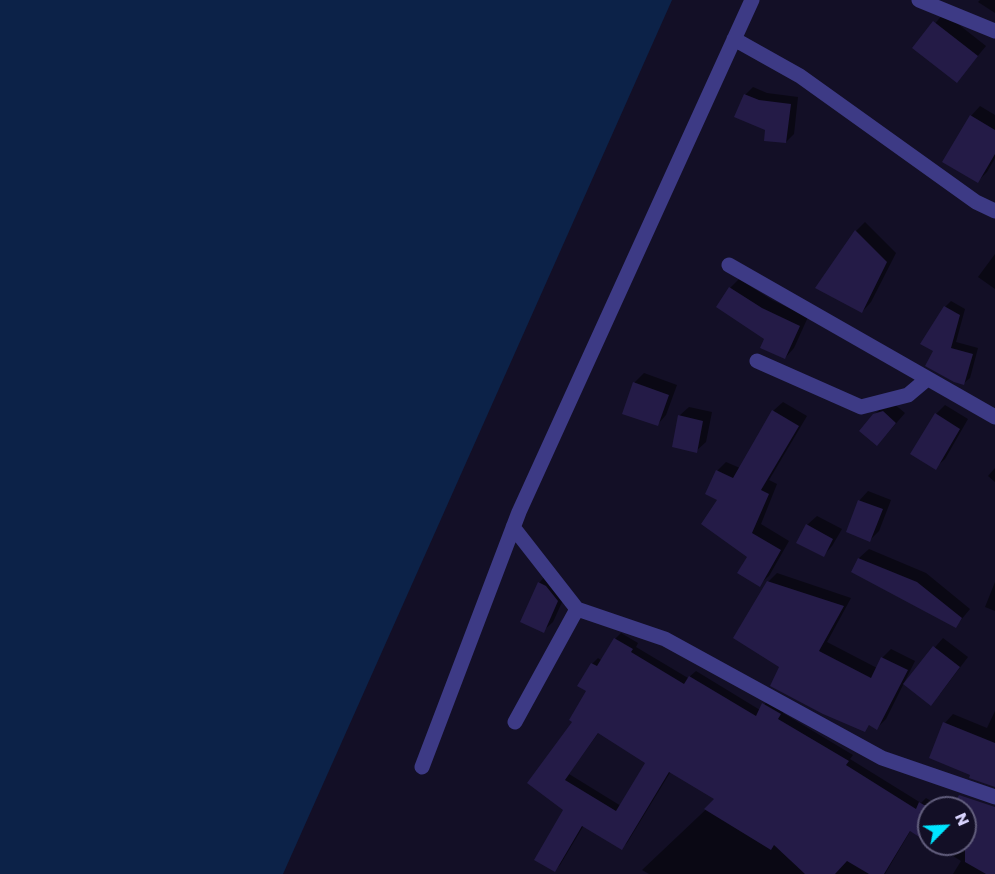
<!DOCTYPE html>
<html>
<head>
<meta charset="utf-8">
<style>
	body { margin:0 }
	#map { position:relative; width:995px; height:874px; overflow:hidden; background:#130f26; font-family:Poppins,sans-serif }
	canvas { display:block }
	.north { position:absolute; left:917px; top:796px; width:60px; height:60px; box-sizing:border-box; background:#130f26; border:2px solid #625e7d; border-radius:50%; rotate:66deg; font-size:16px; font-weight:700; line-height:24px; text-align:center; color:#d9d4ff }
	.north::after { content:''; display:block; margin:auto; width:21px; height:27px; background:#00e5ff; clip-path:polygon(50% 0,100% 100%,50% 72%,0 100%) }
</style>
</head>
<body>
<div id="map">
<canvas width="995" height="874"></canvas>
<div class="north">N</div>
</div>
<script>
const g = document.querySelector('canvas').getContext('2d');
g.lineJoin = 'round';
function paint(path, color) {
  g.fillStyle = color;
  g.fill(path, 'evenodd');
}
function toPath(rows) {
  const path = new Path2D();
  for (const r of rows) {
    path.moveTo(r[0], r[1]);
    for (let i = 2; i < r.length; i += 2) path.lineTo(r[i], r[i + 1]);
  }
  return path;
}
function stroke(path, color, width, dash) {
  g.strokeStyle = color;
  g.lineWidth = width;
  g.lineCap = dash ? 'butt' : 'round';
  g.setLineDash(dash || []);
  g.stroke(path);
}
paint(toPath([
	[0,0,672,0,283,874,0,874]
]), '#0c2248');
paint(toPath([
	[980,0,995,0,995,13,978,2],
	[944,13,986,46,957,81,914,48],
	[753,87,767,93,798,97,794,134,786,142,767,129,745,95],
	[980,106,995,115,995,158,987,172,978,181,971,116],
	[865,222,896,253,871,302,862,312,817,287,856,231],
	[995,254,995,289,978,277],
	[739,279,772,300,808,317,794,348,785,358,766,338,730,288],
	[951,301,965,309,956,342,978,348,970,378,964,383,935,351,945,307],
	[644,373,677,385,666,415,657,425,624,413,635,382],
	[783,402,807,416,769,480,777,484,761,524,789,541,769,576,759,585,749,557,720,499,717,471,726,462,740,468,773,411],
	[893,403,905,413,886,435,874,415,884,405],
	[945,405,968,419,945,459,935,468,936,414],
	[689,407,712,412,706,442,696,451,679,416],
	[995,468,995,482,988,476],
	[868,491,891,500,879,531,870,540,859,501],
	[817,516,842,529,832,546,823,556,807,525],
	[869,549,926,573,970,609,956,626,853,572,859,558],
	[548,573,567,591,553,622,543,631,539,583],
	[777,573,851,598,827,642,877,668,882,658,891,649,915,661,904,683,943,638,968,657,940,694,904,683,886,719,877,728,870,724,865,730,781,667,768,582],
	[995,582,995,611,985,607],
	[621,633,638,643,636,647,688,678,696,671,760,710,769,699,786,708,783,713,853,755,850,759,921,803,926,798,943,808,929,808,929,841,911,830,885,874,649,874,642,870,717,799,671,771,627,843,622,848,584,825,560,865,554,871,565,810,529,783,574,721,588,690,592,664,598,658,602,661,615,639],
	[599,732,647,762,621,806,569,774],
	[995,711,995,780,945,723,953,714,987,728],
	[965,813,995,834,995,874,953,874,961,861,934,844,965,844]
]), '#0007');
paint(toPath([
	[933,21,978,56,957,83,912,48],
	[744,94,759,100,791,104,786,143,764,141,765,130,734,117],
	[970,115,995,130,995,154,978,183,942,162],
	[855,230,887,262,862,313,815,288],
	[729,287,762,308,800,326,785,359,760,348,764,339,716,307],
	[944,306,960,315,951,348,973,354,964,385,954,382,925,366,933,351,920,344],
	[633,382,669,395,658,426,622,414],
	[772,410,799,426,761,490,769,494,752,533,781,550,760,587,737,573,747,557,701,524,717,500,705,494,716,470,733,478],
	[883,411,896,423,877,446,859,431,873,414],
	[935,413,960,429,936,470,910,454],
	[678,415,703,421,697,453,672,447],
	[858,500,883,509,870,542,846,532],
	[806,524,833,539,824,557,796,543],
	[858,558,917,582,962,618,956,628,851,572],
	[767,581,844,606,819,651,871,678,881,657,908,670,877,730,869,725,865,732,823,714,770,686,779,667,733,638],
	[538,582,546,586,558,601,544,633,520,622],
	[614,638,633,649,631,652,684,684,689,676,756,716,762,703,781,714,778,719,849,761,846,765,916,809,919,802,929,808,929,839,927,842,910,831,884,874,869,874,847,861,835,874,805,874,774,845,771,850,704,809,714,799,669,772,622,850,582,826,555,872,534,860,563,810,527,783,572,722,569,720,586,691,577,686,591,663,597,666],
	[598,733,645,763,616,811,565,780],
	[933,646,960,667,931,706,903,684],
	[943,722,995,743,995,787,969,778,970,775,929,758],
	[959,795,995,807,995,874,986,874,965,862,965,850,955,844,965,844,965,808,952,808]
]), '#241b47');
stroke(toPath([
	[919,0,995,31],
	[734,39,800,76,976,202,995,211],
	[729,265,995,417],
	[757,361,861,407,908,395,927,379],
	[513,527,577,609,665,639,882,758,995,797],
	[515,722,577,609],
	[422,767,519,512,752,0]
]), '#3d3a85', 15);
</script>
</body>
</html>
